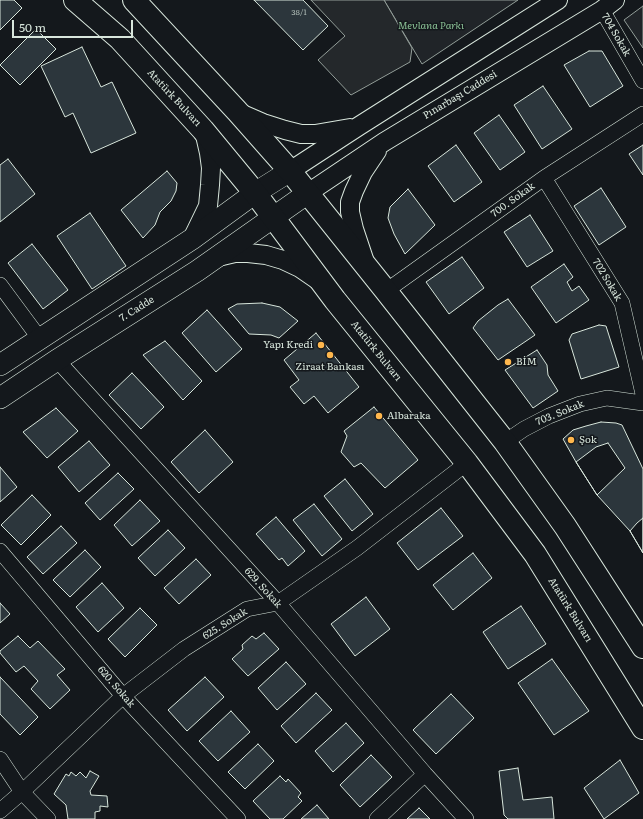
<!DOCTYPE html>
<html>
<head>
<meta charset="utf-8">
<style>
	body { margin:0 }
	#map { position:relative; width:643px; height:819px; overflow:hidden; background:#14181c; font-family:Literata,serif }
	canvas { display:block }
	.scale { position:absolute; left:12px; top:20px; width:121px; height:18px; box-sizing:border-box; border:2px solid #d8e6dc; border-top:0; padding-left:5px; font-size:12px; line-height:14px; white-space:nowrap; color:#d8e6dc; -webkit-text-stroke:3px #14181c; paint-order:stroke }
</style>
</head>
<body>
<div id="map">
<canvas width="643" height="819"></canvas>
<div class="scale">50 m</div>
</div>
<script>
const g = document.querySelector('canvas').getContext('2d');
g.lineJoin = 'round';
function paint(path, color) {
  g.fillStyle = color;
  g.fill(path, 'evenodd');
}
function toPath(rows) {
  const path = new Path2D();
  for (const r of rows) {
    path.moveTo(r[0], r[1]);
    for (let i = 2; i < r.length; i += 2) path.lineTo(r[i], r[i + 1]);
  }
  return path;
}
function stroke(path, color, width, dash) {
  g.strokeStyle = color;
  g.lineWidth = width;
  g.lineCap = dash ? 'butt' : 'round';
  g.setLineDash(dash || []);
  g.stroke(path);
}
function label(font, color, halo, rows, align = 'center') {
  g.font = font + ' Literata,serif';
  g.lineWidth = 3;
  g.setLineDash([]);
  g.textBaseline = 'middle';
  g.strokeStyle = halo;
  g.fillStyle = color;
  for (const [text, x, y, turn = 0] of rows) {
    g.save();
    g.translate(x, y);
    g.rotate((+turn || 0) * Math.PI / 180);
    g.textAlign = isNaN(turn) ? turn : align;
    if (halo) g.strokeText(text, 0, 0);
    g.fillText(text, 0, 0);
    g.restore();
  }
}
const green = toPath([
	[384,0,518,0,422,64,384,0],
	[643,6,643,48,624,20,643,6]
]);
paint(green, '#202428');
stroke(green, '#939e99', 1);
const parking = toPath([
	[311,0,384,0,412,48,410,62,351,95,318,60,345,36,311,0]
]);
paint(parking, '#24282b');
stroke(parking, '#939e99', 1);
const building = toPath([
	[0,0,14,0,22,8,0,30,0,0],
	[254,0,303,0,328,26,303,50,254,0],
	[36,29,56,49,20,85,0,65,36,29],
	[82,47,101,87,112,82,136,133,91,153,73,113,65,117,41,66,82,47],
	[589,51,602,51,623,86,590,107,564,65,589,51],
	[543,86,572,129,542,149,514,105,543,86],
	[499,115,525,152,500,170,474,133,499,115],
	[456,145,482,182,454,202,428,166,456,145],
	[643,145,643,175,629,154,643,145],
	[8,159,35,194,0,222,0,165,8,159],
	[167,171,177,183,176,191,171,201,160,212,155,225,143,238,121,210,167,171],
	[601,188,626,227,599,245,574,206,601,188],
	[408,189,435,225,405,254,394,234,388,218,390,207,408,189],
	[90,213,126,266,92,289,57,236,90,213],
	[530,215,553,251,527,267,504,232,530,215],
	[32,244,68,290,43,309,8,263,32,244],
	[462,257,484,288,449,314,426,282,462,257],
	[564,264,573,277,567,282,572,291,579,286,589,300,556,323,531,287,564,264],
	[508,299,535,335,498,360,473,328,478,321,498,305,508,299],
	[262,303,280,307,298,321,279,338,271,335,249,334,228,309,237,304,262,303],
	[207,310,242,349,216,372,182,333,207,310],
	[599,325,606,326,619,367,581,379,569,340,572,334,599,325],
	[316,333,359,387,328,413,314,396,304,404,290,387,299,380,284,360,316,333],
	[165,341,202,381,183,400,143,355,165,341],
	[537,350,547,365,548,375,558,391,533,408,505,370,537,350],
	[132,373,164,407,141,429,109,395,132,373],
	[374,407,418,460,385,488,361,463,354,467,341,452,347,436,344,431,374,407],
	[56,408,78,431,47,458,23,432,56,408],
	[601,422,616,423,622,425,643,469,643,553,630,531,597,495,576,462,563,439,573,430,586,426,601,422],
	[205,430,233,462,199,493,171,462,205,430],
	[89,441,110,465,79,492,58,467,89,441],
	[608,443,625,468,597,495,576,462,596,447,608,443],
	[0,467,17,487,0,502,0,467],
	[118,473,134,489,100,520,85,503,118,473],
	[345,479,373,514,352,531,324,496,345,479],
	[32,495,51,515,21,545,1,525,32,495],
	[140,500,160,521,132,546,114,525,140,500],
	[314,504,342,539,322,556,293,520,314,504],
	[441,508,463,536,418,570,397,543,441,508],
	[276,517,305,551,288,566,282,558,279,560,256,534,276,517],
	[643,518,643,553,630,531,637,523,643,518],
	[61,526,77,543,43,574,27,557,61,526],
	[168,530,185,548,155,576,138,558,168,530],
	[85,550,101,567,70,597,53,580,85,550],
	[473,553,492,578,453,610,433,585,473,553],
	[196,559,211,575,179,604,164,588,196,559],
	[102,583,124,608,98,632,76,607,102,583],
	[366,597,390,629,355,656,331,624,366,597],
	[0,603,10,614,0,623,0,603],
	[521,606,546,644,508,669,483,632,521,606],
	[140,608,157,625,125,657,108,639,140,608],
	[264,633,279,649,248,676,232,659,243,649,242,645,252,636,256,639,264,633],
	[18,636,30,648,38,641,65,669,57,675,70,690,50,709,31,689,38,681,24,666,16,672,0,653,0,651,18,636],
	[552,659,589,711,554,735,518,683,552,659],
	[286,662,306,684,277,710,258,688,286,662],
	[0,677,38,717,20,735,0,714,0,677],
	[205,677,224,697,187,731,168,710,205,677],
	[316,693,332,710,296,743,281,726,316,693],
	[451,694,474,718,436,754,413,730,451,694],
	[231,711,250,732,218,761,199,741,231,711],
	[346,723,364,743,333,772,315,751,346,723],
	[258,744,274,761,245,789,228,772,258,744],
	[371,755,392,777,360,807,340,785,371,755],
	[620,760,639,793,604,819,584,788,620,760],
	[518,768,523,800,552,797,554,819,508,819,504,815,499,771,518,768],
	[90,771,99,776,90,791,91,795,107,796,108,807,100,806,100,811,95,812,95,819,68,819,66,805,54,794,66,774,69,776,71,772,76,776,80,772,86,778,90,771],
	[280,776,286,782,288,779,301,793,298,797,302,801,283,819,270,819,253,801,280,776],
	[317,805,329,819,301,819,317,805],
	[419,808,430,819,407,819,419,808]
]);
paint(building, '#2c363c');
stroke(building, '#d8e6dc', 1);
const minor = toPath([
	[602,10,643,81],
	[544,178,622,303,643,394],
	[0,285,40,339],
	[386,291,544,178,643,114],
	[57,360,278,603,425,774,466,819],
	[505,442,524,429,549,416,580,404,607,398,643,403],
	[0,551,123,696,238,819],
	[0,759,22,792,48,819],
	[0,811,22,792,123,696,184,649,247,609,278,603,357,548,467,463],
	[377,819,425,774]
]);
const tertiary = toPath([
	[240,113,263,123,285,130,301,134,315,134,350,128],
	[290,171,359,126,558,0],
	[308,193,384,142,602,10,615,0],
	[192,239,208,206,210,185,211,168,209,153,204,131],
	[218,257,235,253,248,253,266,255,283,260,300,268,316,279],
	[364,259,354,229,350,212,350,202,354,191,363,172,377,151]
]);
const secondary = toPath([
	[0,365,192,239,255,193,290,171],
	[0,398,57,360,197,271,308,193]
]);
const primary = toPath([
	[75,0,120,39,203,130,255,193,335,300,467,463,535,554,643,728],
	[134,0,237,111,290,171,386,291,505,442,565,526,643,647]
]);
stroke(minor, '#d8e6dc', 16);
stroke(tertiary, '#d8e6dc', 20);
stroke(secondary, '#d8e6dc', 22);
stroke(primary, '#d8e6dc', 24);
stroke(minor, '#14181c', 15);
stroke(tertiary, '#14181c', 18);
stroke(secondary, '#14181c', 21);
stroke(primary, '#14181c', 22);
for (const [x, y, r, color] of [
	[321,345,4,"#ffb74d"],
	[330,355,4,"#ffb74d"],
	[508,362,4,"#ffb74d"],
	[379,416,4,"#ffb74d"],
	[571,440,4,"#ffb74d"]
]) {
  const dot = new Path2D();
  dot.arc(x, y, r, 0, 2 * Math.PI);
  g.fillStyle = color;
  g.fill(dot);
  stroke(dot, '#14181c', 1.5);
}
label('8px', '#adbab4', null, [
	["38/1",299,13]
]);
label('italic 10px', '#8ac095', '#14181c', [
	["Mevlana Parkı",431,26]
]);
label('10px', '#d8e6dc', '#14181c', [
	["704 Sokak",616,35,60],
	["Pınarbaşı Caddesi",460,95,-31],
	["Atatürk Bulvarı",174,98,47],
	["700. Sokak",513,200,-36],
	["702 Sokak",607,280,59],
	["7. Cadde",137,309,-32],
	["Atatürk Bulvarı",376,351,51],
	["703. Sokak",560,413,-22],
	["629. Sokak",263,588,48],
	["Atatürk Bulvarı",570,610,58],
	["625. Sokak",225,624,-32],
	["620. Sokak",116,687,49]
]);
label('10px', '#d8e6dc', '#14181c', [
	["Yapı Kredi",313,345,"right"],
	["BİM",516,362],
	["Ziraat Bankası",330,367,"center"],
	["Albaraka",387,416],
	["Şok",579,440]
], 'left');
</script>
</body>
</html>
